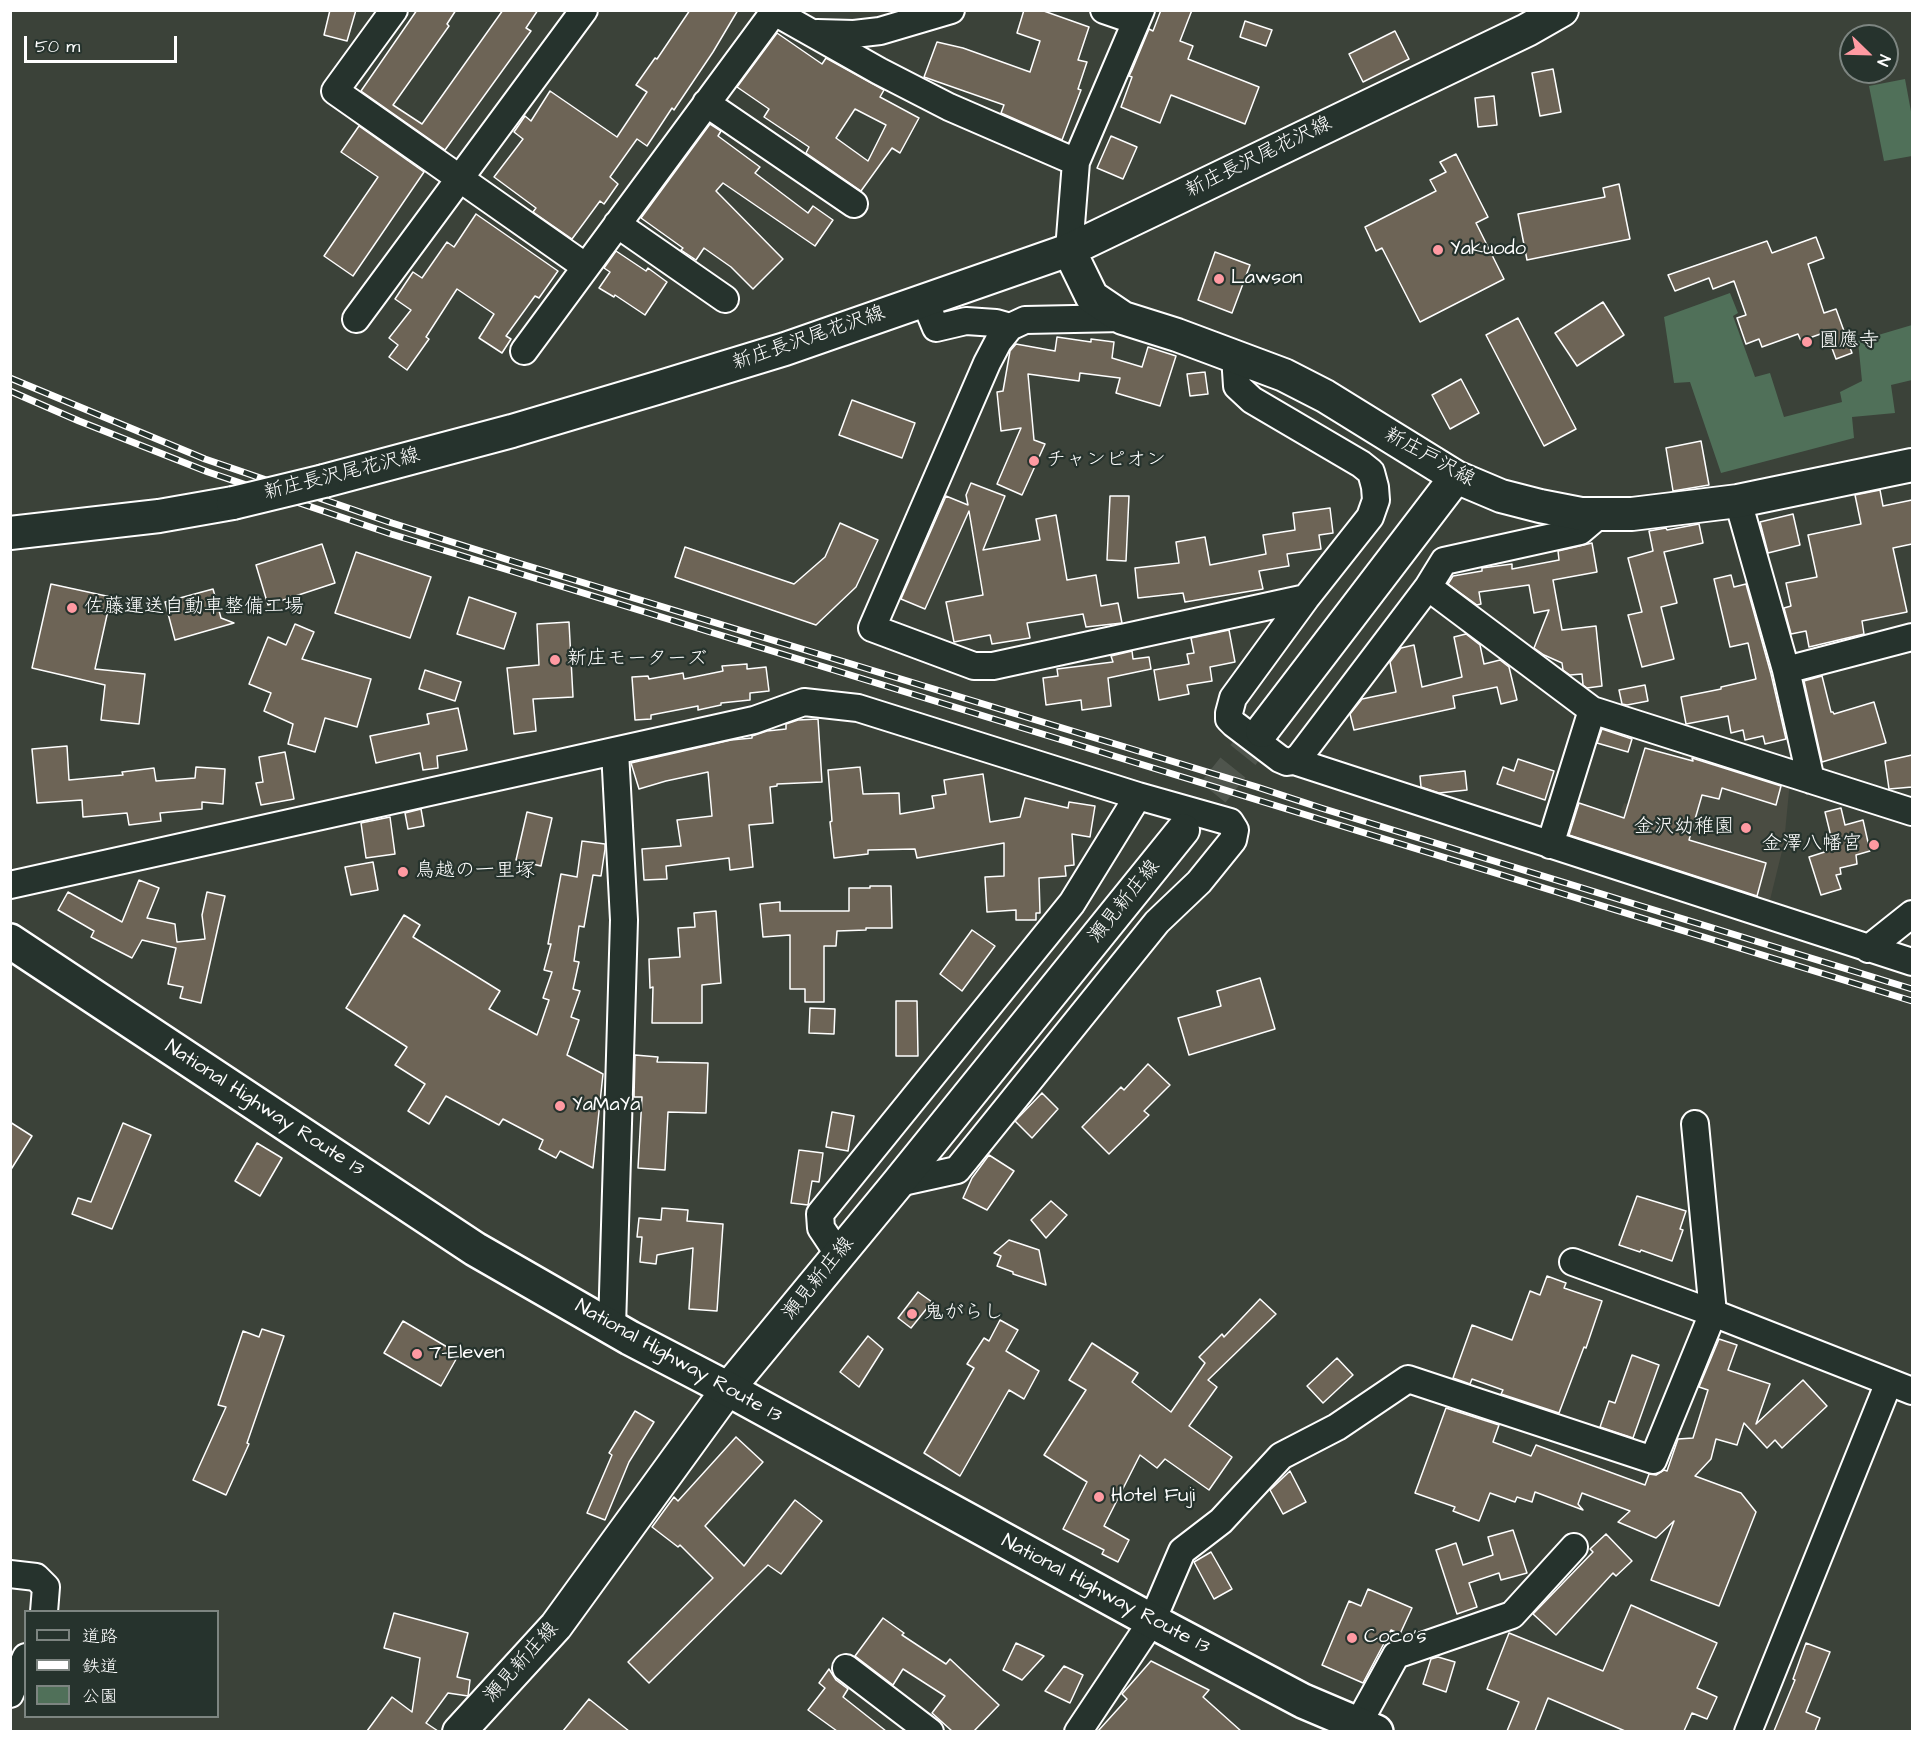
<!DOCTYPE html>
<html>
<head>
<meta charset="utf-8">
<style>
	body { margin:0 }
	#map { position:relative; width:1923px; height:1742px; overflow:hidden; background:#3b4239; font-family:"Architects Daughter","Klee One",sans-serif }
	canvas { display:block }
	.frame { position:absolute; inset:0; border:12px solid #fff; pointer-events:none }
	.legend { position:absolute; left:24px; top:1610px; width:195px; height:108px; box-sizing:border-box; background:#26332d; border:2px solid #7d8581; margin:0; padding:8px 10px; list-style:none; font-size:18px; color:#fff }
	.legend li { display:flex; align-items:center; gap:12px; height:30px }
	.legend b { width:30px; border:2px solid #7d8581 }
	.north { position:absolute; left:1839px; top:24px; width:60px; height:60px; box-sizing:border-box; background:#26332d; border:2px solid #7d8581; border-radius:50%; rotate:113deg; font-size:16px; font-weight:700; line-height:24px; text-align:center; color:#fff }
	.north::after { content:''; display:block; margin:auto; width:21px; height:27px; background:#ff9aa2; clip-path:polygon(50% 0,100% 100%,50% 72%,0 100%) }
	.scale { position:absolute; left:24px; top:36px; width:153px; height:27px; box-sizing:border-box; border:3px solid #fff; border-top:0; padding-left:8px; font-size:18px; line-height:21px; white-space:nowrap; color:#fff; -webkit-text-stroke:4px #26332d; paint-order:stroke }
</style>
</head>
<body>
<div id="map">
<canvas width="1923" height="1742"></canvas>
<div class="frame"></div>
<ul class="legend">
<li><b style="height:8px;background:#26332d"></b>道路</li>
<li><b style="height:8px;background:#fff"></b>鉄道</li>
<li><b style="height:16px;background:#507059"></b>公園</li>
</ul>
<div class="north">N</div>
<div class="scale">50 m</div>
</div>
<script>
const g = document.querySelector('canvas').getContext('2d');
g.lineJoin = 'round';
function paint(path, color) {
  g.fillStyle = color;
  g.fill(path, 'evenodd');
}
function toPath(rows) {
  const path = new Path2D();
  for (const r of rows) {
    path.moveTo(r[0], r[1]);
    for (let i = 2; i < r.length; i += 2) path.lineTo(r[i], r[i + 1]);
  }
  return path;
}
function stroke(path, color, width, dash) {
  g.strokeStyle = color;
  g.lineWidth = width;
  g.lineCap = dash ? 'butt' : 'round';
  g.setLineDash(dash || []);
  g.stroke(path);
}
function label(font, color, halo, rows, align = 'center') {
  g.font = font + ' "Architects Daughter","Klee One",sans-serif';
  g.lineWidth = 4.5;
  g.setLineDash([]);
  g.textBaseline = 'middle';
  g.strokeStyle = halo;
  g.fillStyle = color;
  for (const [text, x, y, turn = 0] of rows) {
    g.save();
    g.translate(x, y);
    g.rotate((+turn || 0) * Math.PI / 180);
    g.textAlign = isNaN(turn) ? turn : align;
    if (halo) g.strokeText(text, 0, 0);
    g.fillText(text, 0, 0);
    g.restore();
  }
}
paint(toPath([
	[1684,749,1790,781,1784,843,1768,908,1604,856,1624,803,1664,818]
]), '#4a4c42');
paint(toPath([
	[1905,79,1912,117,1912,156,1884,161,1869,86],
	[1730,293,1738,313,1733,316,1755,377,1770,373,1784,417,1842,402,1840,392,1862,381,1858,341,1912,325,1912,380,1891,385,1895,413,1852,417,1854,438,1721,473,1690,382,1674,383,1664,317]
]), '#507059');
const building = toPath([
	[330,10,356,10,347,41,324,35,330,10],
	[417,10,456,10,447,24,449,26,393,105,422,124,503,10,538,10,526,28,531,31,445,150,361,91,417,10],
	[690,10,738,10,713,52,674,110,672,108,647,146,637,139,610,177,618,184,604,204,600,201,572,239,533,212,536,208,494,177,523,139,514,132,525,116,531,121,550,91,617,137,647,92,636,85,655,58,657,59,690,10],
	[1024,10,1041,10,1089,27,1078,60,1087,62,1078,89,1081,90,1062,140,1001,113,1004,105,924,77,937,42,963,48,1030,72,1040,41,1017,33,1024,10],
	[1161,10,1192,10,1180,41,1193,46,1188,59,1259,87,1245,124,1171,95,1160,123,1121,107,1132,77,1129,76,1132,70,1149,29,1153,31,1161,10],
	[1245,21,1272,30,1266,46,1240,37,1245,21],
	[1395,31,1409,59,1363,82,1349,54,1395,31],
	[777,33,822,64,826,58,884,90,880,97,919,118,900,153,892,148,861,191,806,153,809,147,764,117,769,109,737,87,777,33],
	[855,109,886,125,868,161,836,138,855,109],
	[1553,69,1561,112,1540,116,1532,73,1553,69],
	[1494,96,1497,125,1478,127,1475,98,1494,96],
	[710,124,721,131,718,136,760,167,755,173,808,213,813,206,833,220,815,246,723,183,716,191,783,259,753,289,731,267,704,248,696,260,681,250,683,248,641,218,710,124],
	[359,126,424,172,353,276,324,256,378,177,341,152,359,126],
	[1111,136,1137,147,1123,179,1097,168,1111,136],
	[1456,154,1488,217,1476,223,1504,279,1420,322,1382,248,1376,251,1365,227,1436,191,1430,180,1446,172,1440,162,1456,154],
	[1619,184,1630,239,1527,260,1518,214,1605,197,1603,188,1619,184],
	[476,214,558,271,539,298,535,296,506,336,511,339,502,353,479,338,494,314,457,289,426,337,429,339,407,370,389,357,398,345,389,338,411,310,395,299,413,272,422,278,447,242,454,247,476,214],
	[1816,237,1824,258,1808,264,1824,313,1836,309,1852,353,1836,359,1826,332,1801,341,1798,334,1762,347,1759,339,1746,344,1737,318,1746,315,1734,281,1713,289,1709,278,1675,291,1668,275,1767,241,1772,253,1816,237],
	[616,251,646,271,648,268,667,282,645,315,615,295,614,297,599,288,610,272,604,268,616,251],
	[1215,252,1250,265,1232,313,1198,300,1215,252],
	[1603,302,1624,335,1577,366,1555,333,1603,302],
	[1518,318,1576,429,1544,446,1486,335,1518,318],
	[1057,337,1091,342,1091,339,1114,342,1112,358,1142,367,1148,347,1176,356,1160,406,1116,393,1120,378,1080,373,1079,381,1028,374,1034,440,1045,444,1022,495,997,484,1021,428,1001,431,997,392,1003,391,1010,351,1016,344,1055,351,1057,337],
	[1205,372,1208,394,1190,396,1187,374,1205,372],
	[1461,379,1479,413,1450,429,1432,395,1461,379],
	[852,400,915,423,902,458,839,435,852,400],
	[1701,441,1709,485,1673,491,1666,448,1701,441],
	[971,483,1005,496,983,550,1040,540,1036,519,1056,515,1067,580,1096,575,1101,606,1118,603,1122,623,1086,627,1083,614,1027,623,1030,638,992,644,990,635,954,642,946,602,983,595,969,511,925,609,901,599,946,496,968,505,966,495,971,483],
	[1880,490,1883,506,1912,500,1912,544,1893,548,1907,612,1862,621,1864,634,1809,647,1806,631,1791,634,1784,608,1791,606,1786,583,1817,577,1808,535,1861,524,1855,495,1880,490],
	[1110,496,1129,496,1126,561,1107,560,1110,496],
	[1330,508,1333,533,1319,535,1321,549,1287,554,1289,566,1259,571,1263,589,1185,602,1183,593,1138,598,1135,568,1179,563,1176,542,1205,537,1210,565,1266,554,1263,535,1295,530,1293,513,1330,508],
	[1793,514,1800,545,1768,553,1760,522,1793,514],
	[840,523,878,540,856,587,816,625,675,577,685,547,794,584,825,557,840,523],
	[1699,524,1703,543,1664,552,1677,603,1661,607,1674,659,1642,667,1628,615,1642,612,1628,558,1653,551,1649,531,1666,528,1667,530,1699,524],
	[1592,543,1597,572,1553,580,1562,630,1596,626,1602,686,1587,688,1583,685,1582,674,1570,675,1563,670,1562,663,1544,655,1534,648,1549,610,1534,613,1529,585,1479,592,1481,604,1477,605,1448,584,1453,576,1482,571,1482,568,1512,564,1512,569,1559,560,1558,551,1592,543],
	[322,544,335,583,268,605,256,565,322,544],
	[356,552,431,577,410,638,335,613,356,552],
	[1731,575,1734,587,1746,584,1771,674,1786,739,1765,744,1763,736,1745,740,1743,730,1731,733,1728,716,1686,724,1681,697,1721,689,1721,687,1756,679,1748,643,1730,647,1714,579,1731,575],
	[51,584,111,597,95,669,145,674,139,724,101,720,105,685,32,668,51,584],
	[213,589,221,618,234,623,175,640,165,602,213,589],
	[469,597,516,613,504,649,457,634,469,597],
	[569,622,573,697,533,699,536,731,514,734,507,668,539,665,537,624,569,622],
	[295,624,314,632,302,659,371,679,357,727,325,718,315,752,288,744,293,724,264,711,271,693,249,684,268,637,286,645,295,624],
	[1229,630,1235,662,1210,667,1212,681,1187,685,1189,694,1159,700,1154,670,1189,664,1187,654,1194,653,1191,638,1229,630],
	[1466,634,1480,645,1484,664,1500,660,1509,667,1517,700,1501,704,1497,687,1453,696,1455,708,1354,730,1350,714,1362,699,1396,692,1390,662,1401,648,1414,645,1422,687,1462,677,1454,637,1466,634],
	[1132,651,1133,659,1149,657,1151,669,1108,678,1111,706,1082,710,1081,700,1046,705,1043,678,1058,676,1057,669,1113,662,1111,656,1132,651],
	[747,664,747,669,766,667,769,691,750,693,750,700,721,703,721,705,698,710,698,706,651,715,651,719,635,720,632,677,648,676,649,679,683,673,684,679,723,671,722,666,747,664],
	[425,670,461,682,455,701,419,689,425,670],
	[1822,676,1831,712,1833,712,1834,714,1874,702,1886,743,1822,762,1804,681,1822,676],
	[1645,685,1648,701,1627,705,1622,704,1619,690,1645,685],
	[458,708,467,750,437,756,438,768,423,770,420,753,376,763,370,736,429,724,427,714,458,708],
	[818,719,822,782,777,784,777,786,770,787,773,823,749,825,753,867,730,870,729,858,666,866,667,879,644,880,642,849,681,846,677,820,712,816,708,772,666,781,639,789,631,763,731,740,752,738,752,736,767,731,786,729,786,724,798,720,818,719],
	[1602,729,1632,739,1628,752,1597,743,1602,729],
	[67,746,69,780,123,775,122,772,154,768,156,781,195,778,196,767,225,769,223,804,202,802,202,809,160,813,161,821,129,825,127,813,83,817,82,800,37,803,32,749,67,746],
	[1645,748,1693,761,1692,758,1781,786,1776,805,1722,788,1719,799,1702,795,1689,840,1766,863,1757,896,1569,835,1579,803,1624,818,1645,748],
	[285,752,294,799,261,805,256,783,263,782,259,757,285,752],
	[1912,755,1912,787,1889,789,1885,761,1912,755],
	[1518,759,1554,771,1545,800,1497,784,1503,767,1514,771,1518,759],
	[860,767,863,794,899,793,900,814,934,808,932,796,946,794,944,780,983,774,990,822,1020,817,1025,798,1068,808,1069,802,1095,806,1090,837,1072,834,1074,865,1065,866,1066,876,1039,878,1040,913,1036,913,1036,920,1016,920,1016,910,987,912,985,877,1004,876,1004,843,917,858,915,849,868,850,868,854,834,858,830,822,832,821,828,770,860,767],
	[1465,771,1467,790,1439,793,1421,787,1420,776,1465,771],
	[1841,808,1845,825,1863,820,1870,851,1856,855,1857,864,1840,868,1841,874,1836,875,1841,889,1821,895,1809,857,1834,849,1825,812,1841,808],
	[421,809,424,826,408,829,405,813,421,809],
	[527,812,552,818,541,866,516,860,527,812],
	[390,817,395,854,366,858,361,823,390,817],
	[582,841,605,844,605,849,601,876,593,875,584,927,579,926,574,961,579,962,573,989,580,991,571,1017,579,1020,567,1055,603,1074,593,1168,560,1151,556,1158,539,1149,543,1140,503,1119,499,1125,446,1096,429,1124,408,1111,425,1084,395,1065,407,1047,346,1008,404,915,420,925,413,937,500,991,489,1009,537,1035,549,1000,543,998,552,972,544,970,551,944,548,944,561,874,577,877,582,841],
	[373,862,378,890,351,895,345,867,373,862],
	[139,880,159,888,147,918,175,924,177,942,205,939,202,915,207,892,225,896,201,1003,180,998,183,987,168,984,176,948,142,940,132,958,91,937,94,931,58,910,68,892,122,922,139,880],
	[870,886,891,886,892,928,866,928,866,930,837,931,836,946,824,946,824,1002,805,1002,805,989,790,989,790,935,763,937,760,904,780,902,780,911,849,911,849,888,870,888,870,886],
	[716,911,721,983,702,985,702,1023,652,1023,653,987,650,988,649,959,680,957,678,928,695,927,694,913,716,911],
	[972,930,995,946,962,991,940,974,972,930],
	[1260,978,1275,1029,1189,1055,1178,1018,1221,1006,1217,991,1260,978],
	[896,1001,917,1001,918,1056,896,1056,896,1001],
	[810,1008,835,1009,834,1034,809,1033,810,1008],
	[635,1055,658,1057,657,1062,708,1063,706,1113,668,1112,665,1170,638,1168,642,1097,634,1097,635,1055],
	[1148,1064,1170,1085,1144,1111,1149,1115,1109,1154,1082,1127,1121,1087,1124,1090,1148,1064],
	[1042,1093,1058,1109,1032,1138,1015,1121,1042,1093],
	[832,1112,854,1116,848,1151,826,1147,832,1112],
	[10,1122,32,1136,10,1171,10,1122],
	[123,1123,151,1135,112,1229,72,1214,78,1198,91,1202,123,1123],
	[257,1143,282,1158,260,1196,235,1181,257,1143],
	[799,1150,823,1153,819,1182,812,1181,808,1205,791,1203,799,1150],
	[989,1155,1014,1171,987,1210,963,1198,972,1178,989,1155],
	[1637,1196,1686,1211,1680,1229,1683,1230,1672,1261,1641,1250,1640,1252,1619,1245,1637,1196],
	[1051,1201,1067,1215,1046,1238,1031,1220,1051,1201],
	[662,1208,688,1210,687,1221,723,1224,717,1311,689,1309,693,1248,657,1255,656,1264,640,1262,642,1237,637,1237,639,1218,661,1220,662,1208],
	[1009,1240,1039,1250,1046,1285,1013,1274,1013,1272,997,1266,1001,1256,994,1253,1009,1240],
	[1547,1276,1566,1283,1564,1288,1602,1301,1586,1348,1584,1347,1559,1413,1501,1394,1503,1390,1472,1379,1470,1384,1453,1378,1472,1325,1512,1340,1530,1291,1540,1295,1547,1276],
	[918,1292,932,1302,911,1328,898,1318,918,1292],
	[1260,1299,1276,1314,1208,1380,1217,1387,1189,1426,1232,1457,1209,1490,1165,1459,1157,1468,1140,1455,1104,1526,1129,1540,1118,1562,1102,1554,1104,1550,1063,1529,1087,1482,1044,1455,1086,1390,1069,1380,1092,1343,1138,1373,1132,1382,1171,1412,1205,1363,1199,1357,1222,1334,1224,1337,1260,1299],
	[1000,1320,1018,1330,1006,1351,1039,1371,1024,1399,1009,1390,960,1476,924,1453,974,1368,967,1364,984,1338,989,1341,1000,1320],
	[403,1321,459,1354,441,1386,384,1353,403,1321],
	[262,1329,284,1336,247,1443,249,1444,226,1495,193,1480,226,1407,218,1405,243,1331,259,1337,262,1329],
	[868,1336,883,1349,859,1387,840,1372,868,1336],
	[1719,1339,1737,1345,1728,1370,1770,1384,1756,1424,1803,1380,1827,1406,1782,1448,1775,1440,1767,1448,1744,1423,1737,1445,1716,1439,1711,1459,1695,1476,1741,1493,1756,1512,1719,1606,1651,1580,1674,1521,1656,1538,1618,1522,1630,1511,1582,1493,1578,1504,1583,1510,1535,1492,1532,1502,1517,1497,1515,1502,1490,1493,1479,1521,1453,1511,1455,1507,1415,1493,1446,1408,1499,1425,1493,1442,1531,1456,1536,1445,1645,1485,1649,1474,1656,1475,1664,1470,1667,1471,1678,1439,1693,1438,1708,1390,1699,1387,1719,1339],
	[1632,1355,1659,1365,1633,1438,1600,1427,1609,1401,1615,1403,1632,1355],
	[1337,1358,1353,1375,1323,1403,1307,1386,1337,1358],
	[635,1411,654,1422,629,1462,605,1520,587,1513,612,1455,609,1453,635,1411],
	[736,1437,763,1462,705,1526,744,1566,795,1500,822,1521,781,1574,768,1565,649,1683,628,1662,713,1578,680,1545,678,1547,652,1527,674,1497,678,1501,736,1437],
	[1290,1471,1306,1502,1283,1514,1270,1490,1290,1471],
	[1513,1530,1527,1573,1501,1580,1499,1573,1469,1583,1477,1607,1457,1614,1436,1550,1456,1543,1463,1565,1493,1555,1488,1537,1513,1530],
	[1606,1534,1632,1561,1616,1576,1613,1573,1556,1635,1533,1614,1593,1552,1590,1549,1606,1534],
	[1211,1552,1232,1589,1214,1599,1194,1562,1211,1552],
	[1368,1589,1412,1608,1400,1634,1391,1630,1363,1683,1322,1665,1349,1601,1361,1606,1368,1589],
	[1631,1605,1717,1643,1697,1688,1717,1697,1707,1719,1692,1713,1684,1731,1625,1731,1548,1698,1535,1731,1507,1731,1519,1702,1487,1689,1509,1633,1603,1671,1631,1605],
	[394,1613,468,1633,457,1677,470,1680,468,1696,448,1693,426,1723,438,1731,367,1731,392,1697,412,1712,420,1658,384,1648,394,1613],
	[883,1618,904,1633,902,1635,946,1664,950,1659,999,1705,974,1731,952,1731,932,1713,945,1696,903,1669,893,1685,855,1656,883,1618],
	[1016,1643,1044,1656,1022,1680,1003,1670,1016,1643],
	[1806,1643,1830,1652,1806,1712,1820,1718,1815,1731,1774,1731,1795,1680,1793,1679,1806,1643],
	[1438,1657,1455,1662,1446,1692,1423,1684,1431,1659,1438,1657],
	[1151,1661,1209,1690,1203,1697,1241,1731,1098,1731,1127,1699,1122,1694,1151,1661],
	[1064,1666,1083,1675,1070,1703,1045,1691,1064,1666],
	[829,1669,836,1680,848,1689,843,1697,886,1731,837,1731,808,1710,825,1688,819,1683,829,1669],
	[589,1699,629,1731,563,1731,589,1699]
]);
paint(building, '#6d6456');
stroke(building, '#fff', 1.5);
stroke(toPath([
	[1183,830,1262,731]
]), '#4f554d', 32, [32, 16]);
const minor = toPath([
	[394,10,335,91,586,267],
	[771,10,879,71,949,107,1076,162],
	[1104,10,1136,21],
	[817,33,854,34,880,31,951,10],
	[706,103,854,204],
	[617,224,725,299],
	[1069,250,1076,162,1141,10],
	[924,299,936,328,966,321,996,323,1010,327],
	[1123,318,1025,320,1010,327,998,342,987,363,872,628,974,666,993,666,1306,598],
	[356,319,584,10],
	[524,351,774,12],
	[1235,356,1237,386,1252,400,1361,464,1371,472,1375,487,1376,500,1370,517,1306,598,1233,698,1229,713,1229,719,1234,724,1280,759,1287,762,1294,761,1912,962],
	[1738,501,1786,670,1811,780],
	[1428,587,1444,561,1580,531,1600,514],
	[1786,670,1912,637],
	[1294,761,1300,756,1428,587,1592,710,1912,812],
	[1550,845,1592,710],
	[10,885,754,720,804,702,858,708,1138,796,1230,822,1235,830,1233,840,1199,882,1157,922,957,1170,898,1183],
	[1868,949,1912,914],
	[839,1255,821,1228,820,1214,1072,903,1138,796],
	[1573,1262,1713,1313,1912,1391],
	[612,1327,624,920,615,751],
	[10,1574,36,1577,46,1587,44,1612],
	[846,1668,930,1732],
	[10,1694,26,1657],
	[1358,1724,1396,1655,1512,1615,1574,1547],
	[1078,1732,1152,1621,1182,1551,1221,1521,1281,1456,1337,1427,1408,1379,1653,1460,1713,1313,1695,1124],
	[1748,1732,1889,1382]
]);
const major = toPath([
	[1069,250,1092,297,1123,318,1177,335,1284,375,1325,396,1456,477,1501,496,1540,506,1581,514,1632,514,1738,501,1912,465],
	[324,481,512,431,657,388,785,349,1069,250,1527,30,1562,10],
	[10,533,159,516,233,503],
	[1262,731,1456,477],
	[459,1732,556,1626,728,1389,898,1183,1183,830]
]);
const highway = toPath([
	[10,941,475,1249,630,1338,728,1389,1152,1621,1303,1701,1376,1732]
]);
stroke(minor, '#fff', 30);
stroke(major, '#fff', 36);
stroke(highway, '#fff', 38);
stroke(minor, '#26332d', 26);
stroke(major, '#26332d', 32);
stroke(highway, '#26332d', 33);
const rail = toPath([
	[10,378,205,459,392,523,515,562,1257,787,1321,808,1912,989],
	[10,391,79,421,208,472,391,534,1912,1001]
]);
stroke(rail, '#fff', 7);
stroke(rail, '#26332d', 4.5, [14]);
const majorBridge = toPath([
	[233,503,324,481]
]);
stroke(majorBridge, '#fff', 36, []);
stroke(majorBridge, '#26332d', 32);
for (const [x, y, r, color] of [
	[1438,250,6,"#ff9aa2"],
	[1219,279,6,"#ff9aa2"],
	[1807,342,6,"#ff9aa2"],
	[1034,461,6,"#ff9aa2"],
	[72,608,6,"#ff9aa2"],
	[555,660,6,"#ff9aa2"],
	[1746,828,6,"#ff9aa2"],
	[1874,845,6,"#ff9aa2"],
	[403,872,6,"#ff9aa2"],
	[560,1106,6,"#ff9aa2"],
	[912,1314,6,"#ff9aa2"],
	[417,1354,6,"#ff9aa2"],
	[1099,1497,6,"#ff9aa2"],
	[1352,1638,6,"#ff9aa2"]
]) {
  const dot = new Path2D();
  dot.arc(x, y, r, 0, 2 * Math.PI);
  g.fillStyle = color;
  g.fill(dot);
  stroke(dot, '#26332d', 2);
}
label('20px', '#fff', '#26332d', [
	["新庄長沢尾花沢線",1259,158,-26],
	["新庄長沢尾花沢線",809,339,-19],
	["新庄戸沢線",1429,458,29],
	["新庄長沢尾花沢線",342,475,-14],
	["瀬見新庄線",1125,902,-51],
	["National Highway Route 13",264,1109,33],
	["瀬見新庄線",819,1279,-51],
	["National Highway Route 13",678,1362,29],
	["National Highway Route 13",1105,1595,28],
	["瀬見新庄線",522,1663,-48]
]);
label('20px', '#fff', '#26332d', [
	["Yakuodo",1450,250],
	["Lawson",1231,279],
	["圓應寺",1819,342],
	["チャンピオン",1046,461],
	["佐藤運送自動車整備工場",84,608],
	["新庄モーターズ",567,660],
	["金沢幼稚園",1734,828,"right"],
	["金澤八幡宮",1862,845,"right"],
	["鳥越の一里塚",415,872],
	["YaMaYa",572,1106],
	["鬼がらし",924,1314],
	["7-Eleven",429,1354],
	["Hotel Fuji",1111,1497],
	["Coco's",1364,1638]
], 'left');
</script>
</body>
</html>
